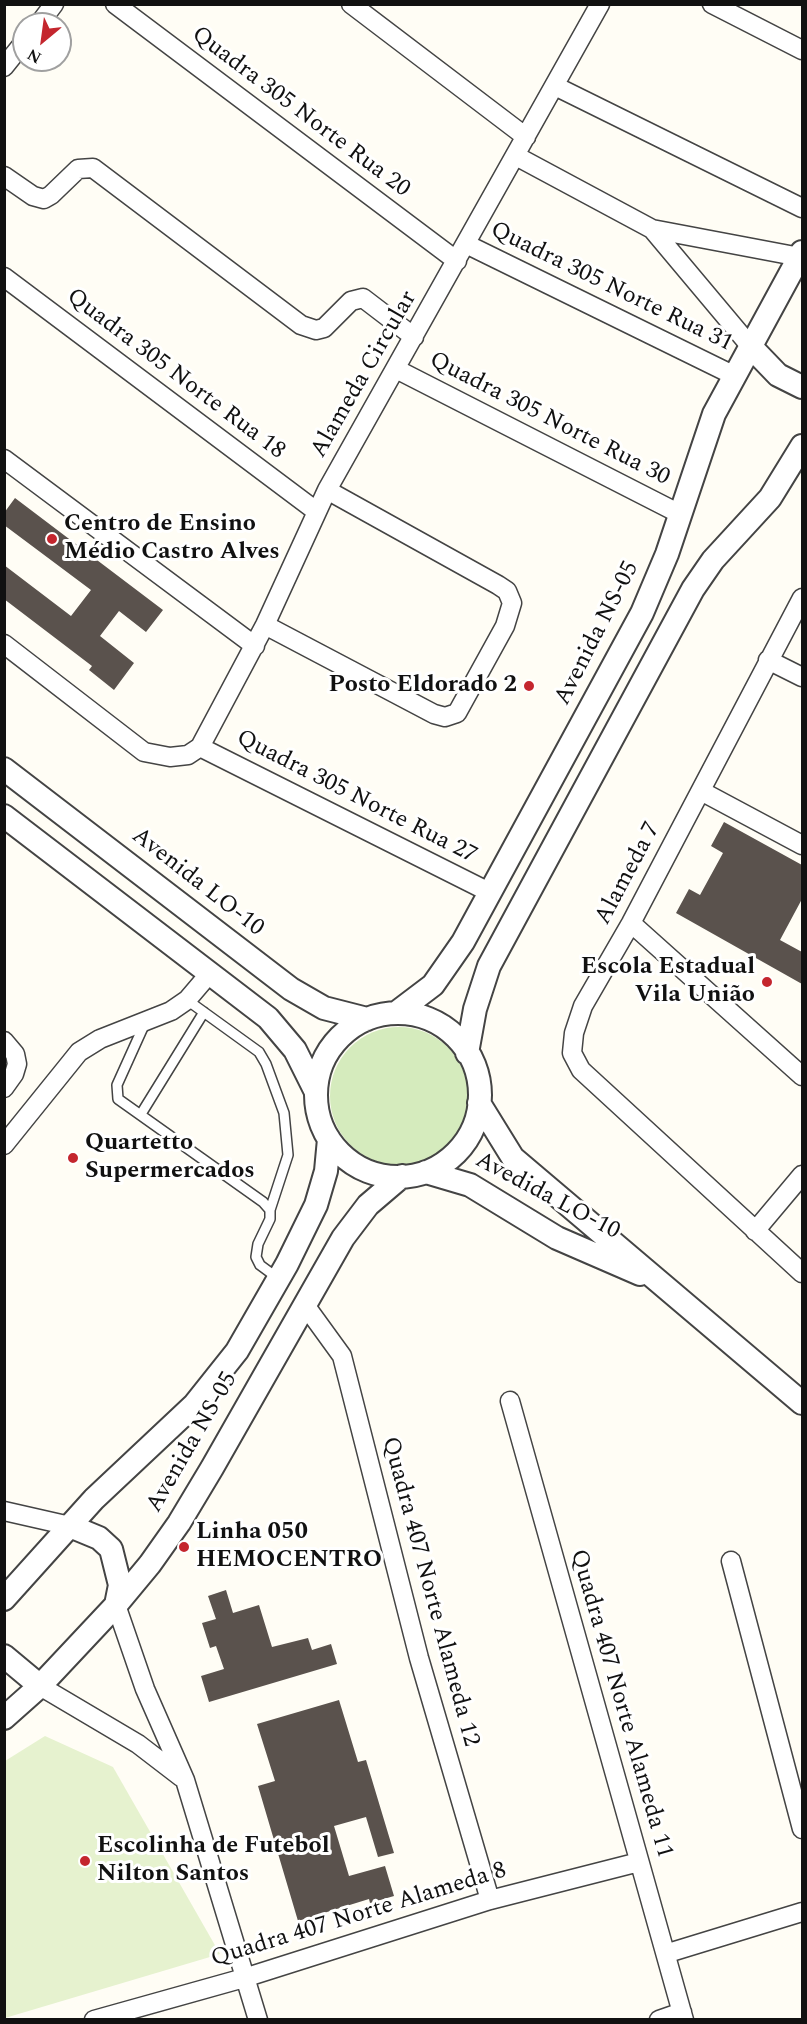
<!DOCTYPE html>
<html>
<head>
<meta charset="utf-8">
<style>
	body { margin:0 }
	#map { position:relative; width:807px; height:2024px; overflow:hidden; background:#fffdf5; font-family:Spectral,serif }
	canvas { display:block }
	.frame { position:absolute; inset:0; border:6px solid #111; pointer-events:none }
	.north { position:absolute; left:12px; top:12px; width:60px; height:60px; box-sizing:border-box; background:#fff; border:2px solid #a0a0a0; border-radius:50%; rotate:209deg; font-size:16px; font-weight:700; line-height:24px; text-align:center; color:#111 }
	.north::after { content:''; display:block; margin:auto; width:21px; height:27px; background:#c4262e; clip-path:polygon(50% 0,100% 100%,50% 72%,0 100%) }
</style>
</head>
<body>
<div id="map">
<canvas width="807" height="2024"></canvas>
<div class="frame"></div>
<div class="north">N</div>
</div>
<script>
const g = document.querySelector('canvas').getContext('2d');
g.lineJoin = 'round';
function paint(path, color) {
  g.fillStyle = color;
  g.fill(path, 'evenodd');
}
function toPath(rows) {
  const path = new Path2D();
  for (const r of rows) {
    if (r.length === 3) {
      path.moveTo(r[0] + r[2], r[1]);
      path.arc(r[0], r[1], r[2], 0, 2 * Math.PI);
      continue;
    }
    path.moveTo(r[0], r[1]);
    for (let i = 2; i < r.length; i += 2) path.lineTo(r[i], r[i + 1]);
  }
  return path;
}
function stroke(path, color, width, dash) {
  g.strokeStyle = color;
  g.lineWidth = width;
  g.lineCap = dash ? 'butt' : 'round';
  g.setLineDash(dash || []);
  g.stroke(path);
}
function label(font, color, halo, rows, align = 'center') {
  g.font = font + ' Spectral,serif';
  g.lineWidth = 6;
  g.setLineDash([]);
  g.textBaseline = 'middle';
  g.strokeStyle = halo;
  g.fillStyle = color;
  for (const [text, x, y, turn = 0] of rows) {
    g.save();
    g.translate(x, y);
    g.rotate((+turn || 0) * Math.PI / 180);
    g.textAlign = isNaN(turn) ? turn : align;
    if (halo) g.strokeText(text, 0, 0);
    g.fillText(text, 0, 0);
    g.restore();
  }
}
paint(toPath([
	[399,1096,69]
]), '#d5ebbd');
paint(toPath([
	[45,1736,113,1767,220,1954,5,2018,5,1761]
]), '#e6f2cf');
paint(toPath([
	[15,498,163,610,146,632,119,611,100,636,134,663,114,690,89,670,92,666,4,599,4,565,71,616,91,590,4,525,4,513],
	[724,822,802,865,802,899,780,940,802,952,802,984,676,913,689,889,700,895,723,853,711,846],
	[226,1590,233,1613,259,1605,272,1647,308,1638,312,1650,331,1644,337,1664,209,1702,201,1676,224,1669,216,1646,210,1648,202,1623,216,1619,208,1596],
	[339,1700,358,1762,366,1760,394,1853,378,1857,366,1817,334,1826,349,1876,385,1866,394,1896,370,1903,369,1899,298,1921,258,1786,275,1781,257,1724]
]), '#5a524d');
const service = toPath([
	[187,1000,259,1052,266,1064,284,1113,288,1155,270,1210],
	[145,1023,117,1085,118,1099,263,1202,270,1210,270,1219,258,1244,256,1257,260,1265,279,1279],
	[141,1114,204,1012]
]);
const minor = toPath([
	[115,4,457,261],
	[351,4,526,137],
	[712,4,802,50],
	[39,24,54,4],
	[4,67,24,42],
	[555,86,802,208],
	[516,156,652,229,800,257],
	[4,176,33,196,44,199,51,195,78,169,93,168,301,325,316,330,324,328,351,301,363,298,414,337],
	[652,229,751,347],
	[466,244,735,376],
	[4,277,316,511],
	[396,369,680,514],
	[4,459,255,646],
	[802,598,631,923,583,1006,574,1033,572,1053,581,1070,802,1273],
	[265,625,434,714,445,717,457,713,505,626,512,603,507,591,498,585,327,490],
	[4,644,144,752,170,757,188,755,200,747,265,625,327,490,600,4],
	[768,660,802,677],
	[200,747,491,893],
	[701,791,802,845],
	[631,923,802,1076],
	[4,1041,15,1054,17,1064,14,1074,4,1088],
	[4,1145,79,1052,100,1039,171,1011,187,1000,210,973],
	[755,1231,802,1175],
	[305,1305,342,1356,419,1658,490,1900],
	[510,1401,684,2020],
	[4,1511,70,1526],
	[731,1561,802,1829],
	[116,1605,145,1689,185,1780,258,2020],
	[40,1686,138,1744,181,1777],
	[668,1953,802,1912],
	[94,2020,244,1978,490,1900,639,1862],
	[659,2020,682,2012]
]);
const tertiary = toPath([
	[751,347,778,375,802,387],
	[4,769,291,989,324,1008,367,1019],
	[4,816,268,1018,295,1050,316,1092],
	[396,1013,433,985,463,942,642,613,667,554,714,414,802,252],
	[398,1095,82],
	[467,1053,475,1009,489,966,693,589,713,560,770,498,802,446],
	[479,1103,513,1158,802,1403],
	[426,1172,470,1185,557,1238,640,1274],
	[70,1526,99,1538,111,1549,120,1585,116,1605],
	[4,1599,94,1499,194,1405,237,1351,287,1264,316,1205,326,1171,329,1139],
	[4,1656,40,1686],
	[4,1718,40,1686,116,1605,150,1564,179,1523,212,1468,343,1238,368,1205,402,1176]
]);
stroke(service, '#444', 12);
stroke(minor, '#444', 21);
stroke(tertiary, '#444', 26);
stroke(service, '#fff', 9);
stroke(minor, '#fff', 18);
stroke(tertiary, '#fff', 22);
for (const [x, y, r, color] of [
	[52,539,6,"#c4262e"],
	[529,686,6,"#c4262e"],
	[767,982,6,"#c4262e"],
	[73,1158,6,"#c4262e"],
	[184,1547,6,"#c4262e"],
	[85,1861,6,"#c4262e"]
]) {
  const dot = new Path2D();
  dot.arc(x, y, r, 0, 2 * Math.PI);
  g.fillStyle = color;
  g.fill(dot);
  stroke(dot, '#fff', 2);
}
label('24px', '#111', '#fff', [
	["Quadra 305 Norte Rua 20",300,113,37],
	["Quadra 305 Norte Rua 31",611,288,26],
	["Quadra 305 Norte Rua 18",175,375,37],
	["Alameda Circular",365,375,-60],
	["Quadra 305 Norte Rua 30",549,420,27],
	["Avenida NS-05",598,634,-63],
	["Quadra 305 Norte Rua 27",356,798,27],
	["Alameda 7",629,874,-62],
	["Avenida LO-10",197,883,38],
	["Avedida LO-10",547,1197,28],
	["Avenida NS-05",193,1443,-60],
	["Quadra 407 Norte Alameda 12",429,1592,75],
	["Quadra 407 Norte Alameda 11",620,1704,74],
	["Quadra 407 Norte Alameda 8",359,1916,-17]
]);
label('bold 24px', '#111', '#fff', [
	["Centro de Ensino",64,525],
	["Médio Castro Alves",64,553],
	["Posto Eldorado 2",517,686,"right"],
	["Escola Estadual",755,968,"right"],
	["Vila União",755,996,"right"],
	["Quartetto",85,1144],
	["Supermercados",85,1172],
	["Linha 050",196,1533],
	["HEMOCENTRO",196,1561],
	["Escolinha de Futebol",97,1847],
	["Nilton Santos",97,1875]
], 'left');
</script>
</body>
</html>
